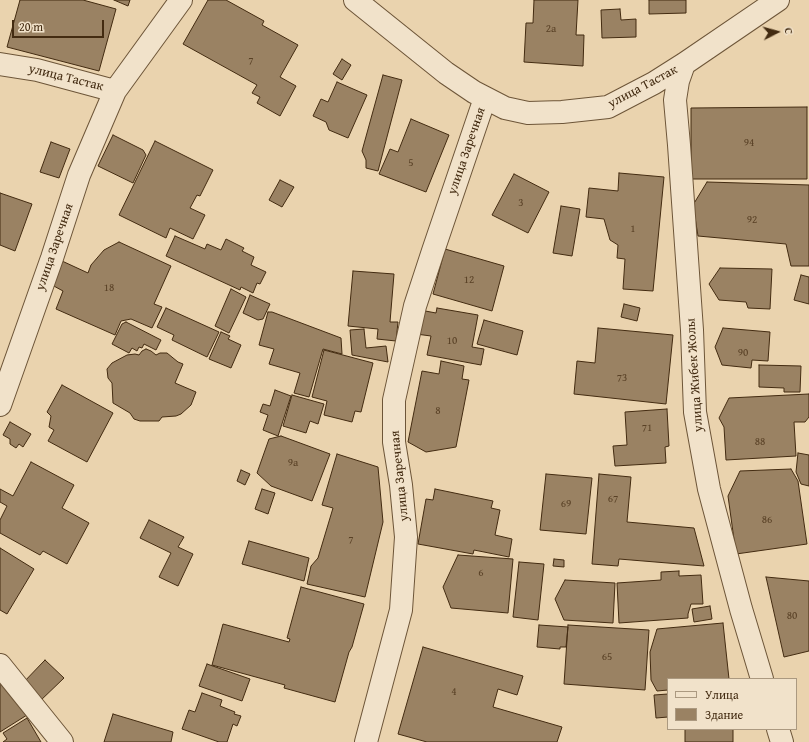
<!DOCTYPE html>
<html>
<head>
<meta charset="utf-8">
<style>
	body { margin:0 }
	#map { position:relative; width:809px; height:742px; overflow:hidden; background:#ead3ae; font-family:"Gentium Book Plus",serif }
	canvas { display:block }
	.legend { position:absolute; left:667px; top:678px; width:130px; height:52px; box-sizing:border-box; background:#f1e2ca; border:1px solid #ab9980; margin:0; padding:5px 7px; list-style:none; font-size:12px; color:#432b11 }
	.legend li { display:flex; align-items:center; gap:8px; height:20px }
	.legend b { width:20px; border:1px solid #ab9980 }
	.north { position:absolute; left:757px; top:12px; width:40px; height:40px; -webkit-text-stroke:3px #f1e2ca; paint-order:stroke; rotate:84deg; font-size:11px; font-weight:700; line-height:16px; text-align:center; color:#432b11 }
	.north::after { content:''; display:block; margin:auto; width:14px; height:18px; background:#432b11; clip-path:polygon(50% 0,100% 100%,50% 72%,0 100%) }
	.scale { position:absolute; left:12px; top:20px; width:92px; height:18px; box-sizing:border-box; border:2px solid #432b11; border-top:0; padding-left:5px; font-size:12px; line-height:14px; white-space:nowrap; color:#432b11; -webkit-text-stroke:3px #f1e2ca; paint-order:stroke }
</style>
</head>
<body>
<div id="map">
<canvas width="809" height="742"></canvas>
<ul class="legend">
<li><b style="height:5px;background:#f1e2ca"></b>Улица</li>
<li><b style="height:11px;background:#9a8263"></b>Здание</li>
</ul>
<div class="north">С</div>
<div class="scale">20 m</div>
</div>
<script>
const g = document.querySelector('canvas').getContext('2d');
g.lineJoin = 'round';
function paint(path, color) {
  g.fillStyle = color;
  g.fill(path, 'evenodd');
}
function toPath(rows) {
  const path = new Path2D();
  for (const r of rows) {
    path.moveTo(r[0], r[1]);
    for (let i = 2; i < r.length; i += 2) path.lineTo(r[i], r[i + 1]);
  }
  return path;
}
function stroke(path, color, width, dash) {
  g.strokeStyle = color;
  g.lineWidth = width;
  g.lineCap = dash ? 'butt' : 'round';
  g.setLineDash(dash || []);
  g.stroke(path);
}
function label(font, color, halo, rows, align = 'center') {
  g.font = font + ' "Gentium Book Plus",serif';
  g.lineWidth = 3;
  g.setLineDash([]);
  g.textBaseline = 'middle';
  g.strokeStyle = halo;
  g.fillStyle = color;
  for (const [text, x, y, turn = 0] of rows) {
    g.save();
    g.translate(x, y);
    g.rotate((+turn || 0) * Math.PI / 180);
    g.textAlign = isNaN(turn) ? turn : align;
    if (halo) g.strokeText(text, 0, 0);
    g.fillText(text, 0, 0);
    g.restore();
  }
}
const building = toPath([
	[20,0,83,0,116,9,99,71,7,47,20,0],
	[114,0,130,0,128,6,114,0],
	[208,0,226,0,264,21,262,25,298,45,280,77,296,86,280,116,257,103,260,97,252,93,257,85,183,44,208,0],
	[534,0,578,0,576,35,584,35,583,66,524,62,526,23,533,23,534,0],
	[649,0,686,0,686,13,649,14,649,0],
	[620,9,621,20,636,19,636,37,602,38,601,10,620,9],
	[342,59,351,65,342,80,333,74,342,59],
	[383,75,402,80,378,171,366,168,366,160,362,151,383,75],
	[337,82,367,95,348,138,329,130,326,122,313,116,321,99,328,102,337,82],
	[807,107,807,179,691,179,691,108,807,107],
	[411,119,449,135,426,192,379,174,390,149,398,152,411,119],
	[113,135,143,150,146,155,133,183,98,166,113,135],
	[155,141,213,170,200,196,197,195,190,208,205,215,193,239,170,228,166,238,119,215,155,141],
	[51,142,70,149,59,178,40,172,51,142],
	[619,173,664,177,653,291,623,289,625,259,617,258,618,245,610,240,604,219,586,217,589,188,618,191,619,173],
	[514,174,549,192,528,233,492,215,514,174],
	[280,180,294,187,282,207,269,200,280,180],
	[707,182,809,185,809,266,791,266,786,244,698,236,693,205,707,182],
	[0,193,32,204,15,251,0,245,0,193],
	[561,206,580,209,572,256,553,253,561,206],
	[175,236,205,249,207,244,221,250,226,239,244,248,242,251,254,257,251,265,266,272,260,284,257,283,253,293,241,287,240,290,166,256,175,236],
	[119,242,171,266,154,304,162,307,152,328,131,319,121,321,115,335,56,309,63,291,52,285,62,261,88,273,91,265,104,250,119,242],
	[445,249,504,266,492,311,433,294,445,249],
	[720,268,772,269,770,309,748,308,746,302,719,300,709,284,720,268],
	[353,271,394,274,390,322,398,322,396,341,377,339,378,329,348,326,353,271],
	[801,275,809,277,809,304,794,300,801,275],
	[231,289,246,297,229,333,215,326,231,289],
	[250,295,270,304,263,319,258,320,243,313,250,295],
	[624,304,640,308,637,321,621,317,624,304],
	[166,308,219,332,207,357,172,340,174,335,157,327,166,308],
	[437,308,478,315,472,347,484,349,481,365,427,355,431,336,416,334,420,310,436,313,437,308],
	[268,312,272,312,341,338,342,354,323,349,309,397,294,393,300,373,269,364,274,349,259,345,268,312],
	[484,320,523,331,517,355,477,344,484,320],
	[126,322,161,340,156,350,144,344,142,348,139,347,137,351,132,348,129,353,112,344,122,324,126,322],
	[598,328,673,335,666,404,574,394,577,361,595,363,598,328],
	[723,328,770,332,768,361,752,360,751,368,722,365,715,347,723,328],
	[364,329,366,348,386,346,388,362,352,355,350,330,364,329],
	[221,332,230,336,228,339,241,345,231,368,209,359,221,332],
	[146,349,151,351,156,355,160,353,167,353,178,362,183,364,175,383,196,392,191,405,181,414,176,416,162,417,159,421,140,421,134,419,130,413,113,403,112,383,108,378,107,369,112,363,127,355,135,354,139,355,142,351,146,349],
	[324,350,373,363,361,412,355,411,352,422,324,415,327,401,312,397,324,350],
	[441,361,464,366,462,379,469,380,456,447,426,452,408,442,422,371,439,374,441,361],
	[759,365,801,366,800,392,784,392,784,388,759,387,759,365],
	[62,385,113,413,87,462,48,441,54,430,49,427,51,416,47,412,62,385],
	[275,390,291,396,278,436,263,430,268,415,260,412,263,404,270,406,275,390],
	[809,394,809,417,805,422,794,422,796,456,726,460,724,427,719,418,729,398,809,394],
	[292,395,324,404,318,424,310,421,306,433,283,426,292,395],
	[667,409,669,446,665,447,666,463,615,466,613,446,627,445,625,412,667,409],
	[10,422,31,434,23,447,19,444,16,448,10,444,10,439,3,435,10,422],
	[281,436,330,454,312,501,271,486,257,473,269,439,281,436],
	[798,453,809,455,809,486,801,484,796,472,798,453],
	[337,454,378,467,383,522,365,597,307,584,311,566,318,558,333,508,322,505,337,454],
	[31,462,74,485,62,508,89,523,67,564,43,551,40,555,0,533,0,520,7,506,0,502,0,489,13,496,31,462],
	[791,469,798,481,807,544,736,554,728,496,740,471,791,469],
	[241,470,250,474,245,485,237,481,241,470],
	[546,474,592,478,586,534,540,530,546,474],
	[599,474,631,477,627,522,694,528,704,566,619,559,618,566,592,564,599,474],
	[262,489,275,493,268,514,255,509,262,489],
	[435,489,493,501,491,508,500,510,495,535,512,539,509,557,474,550,473,554,418,544,426,499,433,500,435,489],
	[149,520,184,537,178,547,193,554,178,586,159,577,171,553,140,538,149,520],
	[249,541,309,558,304,581,242,564,249,541],
	[0,548,34,569,7,614,0,610,0,548],
	[458,555,513,559,508,613,451,608,443,587,458,555],
	[554,559,564,560,564,567,553,566,554,559],
	[519,562,544,564,538,620,513,617,519,562],
	[679,571,679,576,701,575,703,604,691,604,688,614,688,618,619,623,617,583,661,580,661,572,679,571],
	[766,577,809,581,809,651,784,657,766,577],
	[565,580,615,583,613,623,564,620,555,599,565,580],
	[301,587,364,604,352,647,349,652,335,702,284,688,285,685,212,665,223,624,289,642,290,639,287,638,301,587],
	[710,606,712,619,694,622,692,609,710,606],
	[723,623,729,679,668,679,668,690,657,691,651,680,650,652,657,629,723,623],
	[539,625,568,627,566,647,560,647,560,649,537,647,539,625],
	[568,625,649,630,645,690,564,684,568,625],
	[423,647,523,676,517,695,498,689,493,707,562,727,557,742,427,742,398,734,423,647],
	[45,660,64,678,39,702,21,685,45,660],
	[207,664,250,679,242,701,199,686,207,664],
	[5,680,27,715,0,732,0,683,5,680],
	[202,693,222,700,220,706,235,712,234,714,241,716,237,726,233,724,227,742,219,742,182,729,189,710,195,712,202,693],
	[668,694,668,717,656,718,654,695,668,694],
	[113,714,173,732,171,742,104,742,113,714],
	[27,718,41,742,3,742,7,739,3,733,27,718],
	[685,729,733,729,733,742,685,742,685,729]
]);
paint(building, '#9a8263');
stroke(building, '#432b11', 1);
const minor = toPath([
	[355,0,446,73,474,92,505,108,528,113,562,112,608,107,654,83,684,64,778,0],
	[0,64,37,70,115,91],
	[684,64,678,81,675,100,679,145,692,330,695,412,709,489,741,609,762,679],
	[0,405,52,258,79,175,115,91,181,0],
	[0,665,62,742],
	[778,729,782,742],
	[366,742,401,610,406,537,401,485,394,442,394,400,415,306,433,251,485,98]
]);
stroke(minor, '#6d5538', 24);
stroke(minor, '#f1e2ca', 22);
label('11px', '#594126', null, [
	["2а",551,29],
	["7",251,61],
	["94",749,143],
	["5",411,163],
	["3",521,203],
	["92",752,220],
	["1",633,229],
	["12",469,280],
	["18",109,288],
	["10",452,341],
	["90",743,353],
	["73",622,378],
	["8",438,411],
	["71",647,428],
	["88",760,442],
	["9а",293,463],
	["67",613,499],
	["69",566,504],
	["86",767,520],
	["7",351,540],
	["6",481,573],
	["80",792,616],
	["65",607,657],
	["4",454,692]
]);
label('13px', '#432b11', '#f1e2ca', [
	["улица Тастак",66,78,14],
	["улица Тастак",643,87,-28],
	["улица Заречная",467,151,-71],
	["улица Заречная",55,247,-71],
	["улица Жибек Жолы",695,375,-94],
	["улица Заречная",400,476,-96]
]);
</script>
</body>
</html>
